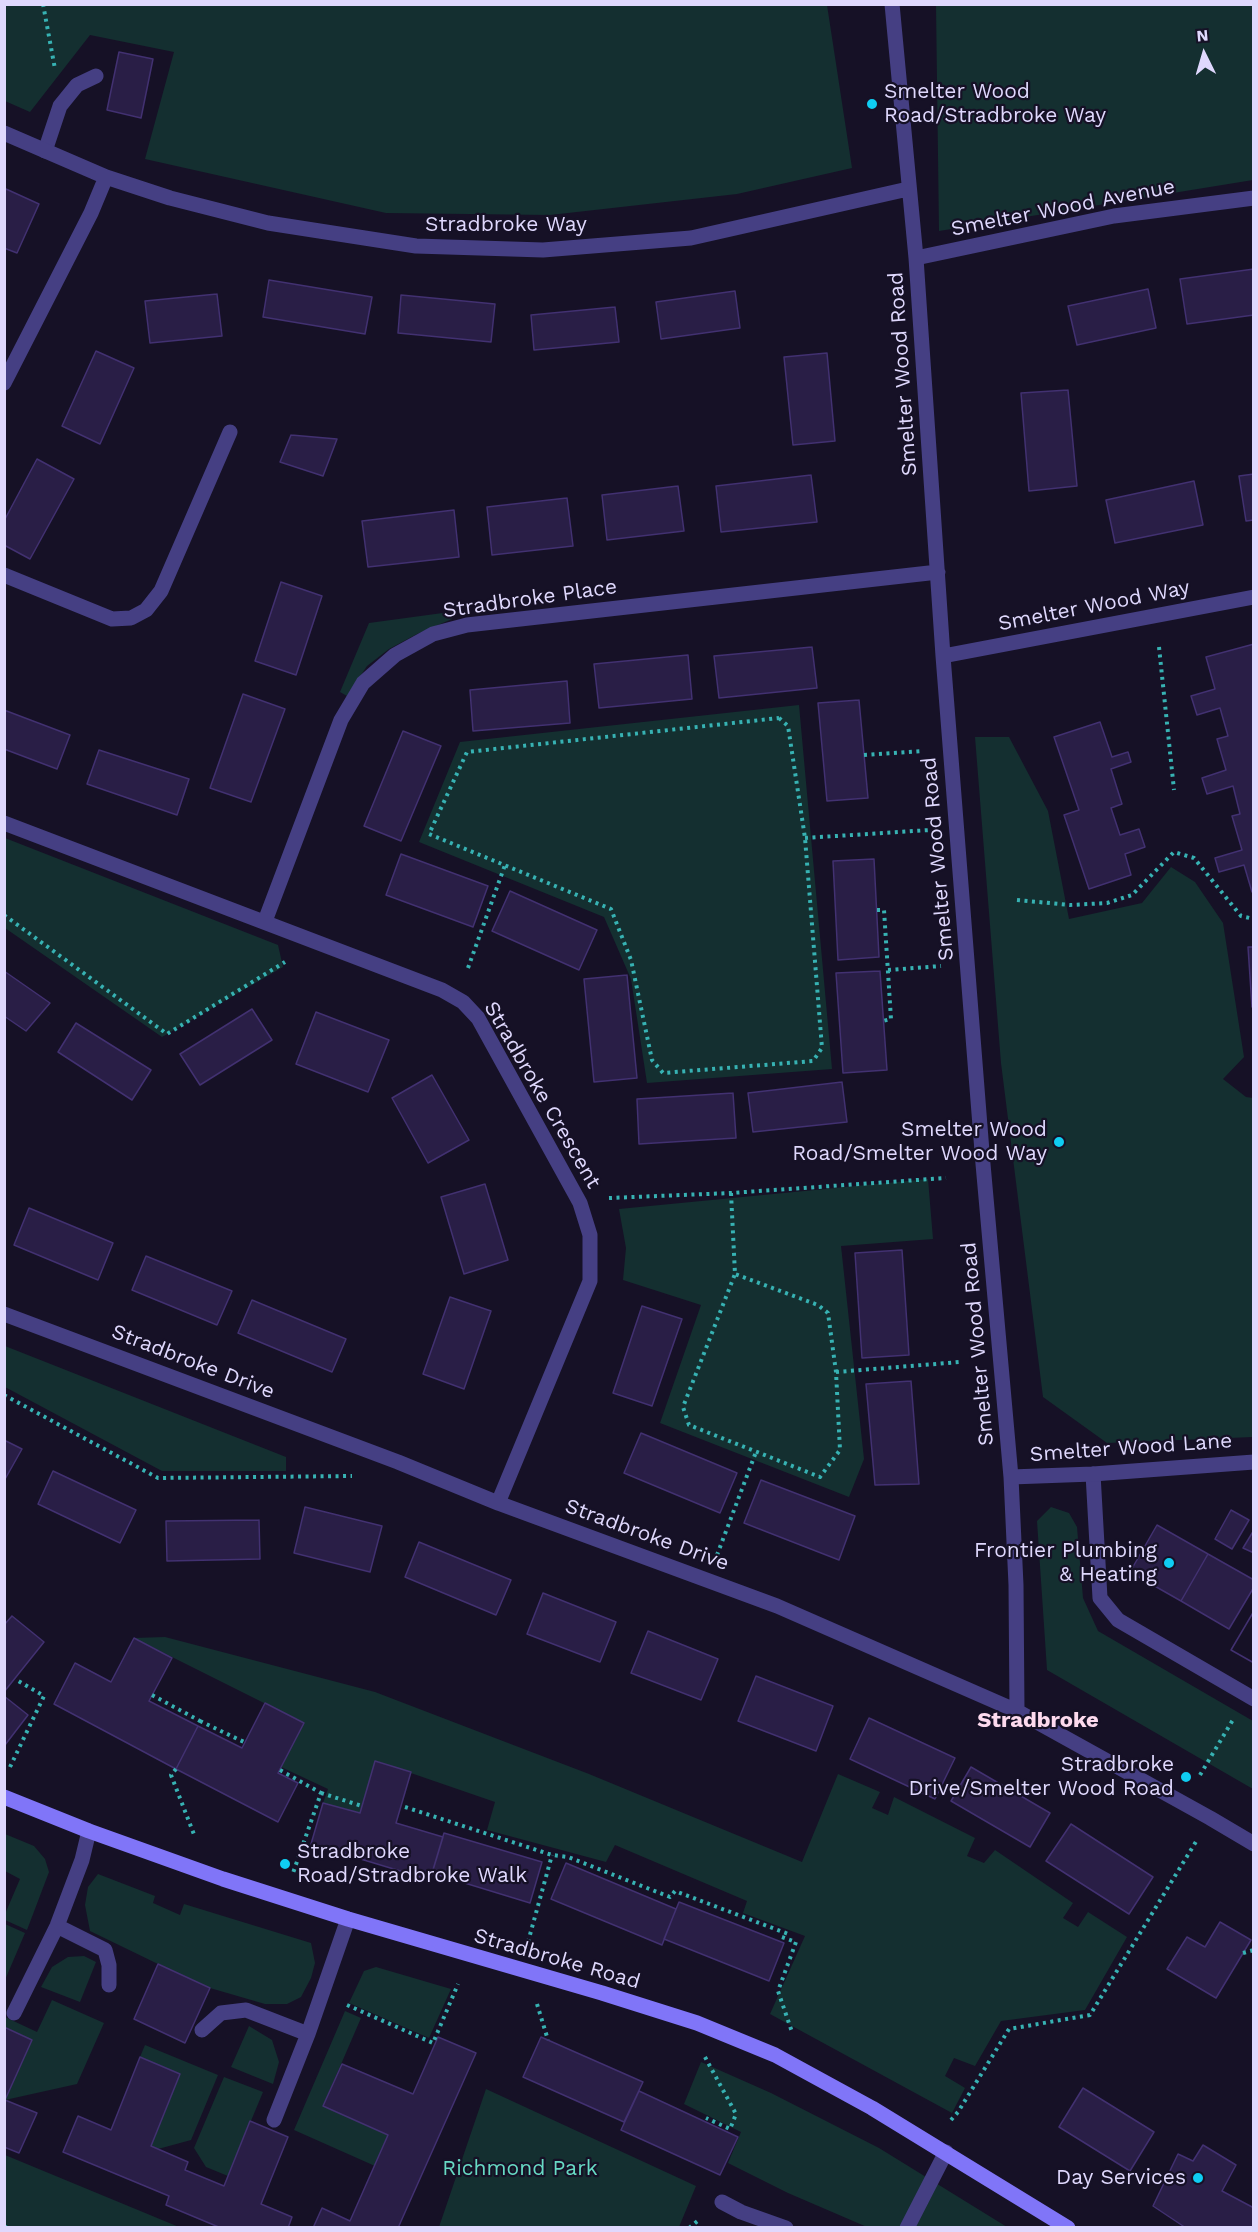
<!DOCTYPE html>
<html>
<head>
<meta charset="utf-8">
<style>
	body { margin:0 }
	#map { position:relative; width:1258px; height:2232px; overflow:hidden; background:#161126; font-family:"Work Sans",sans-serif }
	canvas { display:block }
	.frame { position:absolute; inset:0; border:6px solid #dfd8fd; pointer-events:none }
	.north { position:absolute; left:1174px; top:24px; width:60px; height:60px; -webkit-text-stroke:4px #161126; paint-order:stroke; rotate:355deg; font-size:16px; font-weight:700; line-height:24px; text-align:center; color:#dfd8fd }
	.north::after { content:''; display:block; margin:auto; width:21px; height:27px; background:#dfd8fd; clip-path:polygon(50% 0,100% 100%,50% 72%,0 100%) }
</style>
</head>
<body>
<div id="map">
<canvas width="1258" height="2232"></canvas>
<div class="frame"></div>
<div class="north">N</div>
</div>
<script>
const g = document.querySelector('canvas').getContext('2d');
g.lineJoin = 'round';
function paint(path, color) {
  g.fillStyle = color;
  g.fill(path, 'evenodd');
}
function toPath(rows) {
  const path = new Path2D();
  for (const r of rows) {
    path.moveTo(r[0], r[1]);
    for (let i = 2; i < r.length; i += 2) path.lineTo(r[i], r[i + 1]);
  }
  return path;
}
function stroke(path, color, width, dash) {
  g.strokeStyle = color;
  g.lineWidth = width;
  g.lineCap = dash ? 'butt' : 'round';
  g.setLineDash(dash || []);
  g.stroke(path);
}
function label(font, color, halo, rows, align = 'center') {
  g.font = font + ' "Work Sans",sans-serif';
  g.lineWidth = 4.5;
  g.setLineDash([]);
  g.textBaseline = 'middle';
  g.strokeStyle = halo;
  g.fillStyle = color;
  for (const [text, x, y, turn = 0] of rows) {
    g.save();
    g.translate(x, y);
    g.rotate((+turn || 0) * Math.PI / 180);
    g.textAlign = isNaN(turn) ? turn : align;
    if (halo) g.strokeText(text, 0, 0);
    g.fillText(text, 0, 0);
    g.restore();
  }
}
paint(toPath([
	[5,4,827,5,852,168,737,194,550,215,386,213,145,159,174,52,90,35,30,112,5,101],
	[936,5,1253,5,1253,180,939,231],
	[450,612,452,619,417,634,389,649,367,666,347,696,340,692,369,623],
	[799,705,832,1069,647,1083,631,979,604,917,419,842,460,742],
	[975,737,1009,737,1048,811,1069,919,1142,903,1171,867,1195,882,1223,923,1244,1057,1223,1079,1246,1097,1253,1098,1253,1437,1107,1443,1043,1397,1001,1063],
	[5,838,278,945,283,967,162,1037,5,928],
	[928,1179,933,1239,841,1246,864,1459,849,1497,660,1423,701,1305,623,1280,626,1248,619,1209],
	[5,1346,286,1457,286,1471,162,1471,5,1387],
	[1051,1507,1069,1513,1077,1527,1083,1598,1098,1631,1253,1721,1253,1789,1047,1670,1037,1521],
	[165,1637,375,1692,589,1774,802,1862,838,1774,880,1792,872,1808,888,1815,894,1797,975,1838,967,1856,984,1863,995,1850,1073,1903,1063,1918,1078,1927,1088,1912,1127,1937,1085,2010,1001,2021,975,2066,954,2058,945,2076,965,2088,952,2113,770,2014,805,1936,743,1913,747,1901,615,1845,606,1862,487,1830,495,1802,376,1761,360,1813,323,1803,328,1789,281,1767,304,1723,134,1638],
	[5,1834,34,1846,45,1859,49,1872,27,1930,5,1920,5,1914,20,1879,5,1871],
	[98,1874,155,1896,153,1903,180,1915,184,1904,311,1943,315,1963,311,1978,301,1997,287,2004,265,2004,210,1988,158,1964,90,1931,85,1905,88,1887],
	[5,1924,25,1933,5,1980],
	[84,1956,96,1962,80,2002,41,1987,52,1967,68,1957],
	[376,1967,451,1989,429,2038,349,2003,364,1971],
	[52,2000,104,2023,77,2084,5,2100,32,2040,5,2027,5,2017,37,2032],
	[345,2011,361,2018,323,2106,388,2135,375,2166,294,2130],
	[249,2026,272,2040,279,2062,273,2084,231,2067],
	[145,2045,218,2075,191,2140,158,2149,151,2146,180,2074,140,2057],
	[701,2062,771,2093,879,2148,1007,2227,867,2227,788,2193,728,2163,741,2132,684,2104],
	[224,2077,263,2092,228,2176,206,2167,194,2148],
	[486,2089,696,2186,679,2227,439,2227],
	[4,2155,5,2155,179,2227,5,2227]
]), '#142f30');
const building = toPath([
	[119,52,153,59,141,118,107,110,119,52],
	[6,189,39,204,17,253,4,248,4,193,6,189],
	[1254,269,1254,315,1187,324,1180,279,1254,269],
	[269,280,372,297,365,334,263,317,269,280],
	[1148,289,1156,328,1077,345,1068,306,1148,289],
	[735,291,740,328,661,339,656,302,735,291],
	[217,294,222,336,150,343,145,301,217,294],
	[401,295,495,304,491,342,398,333,401,295],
	[615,307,619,342,534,350,531,315,615,307],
	[96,351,134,368,100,444,62,426,96,351],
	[827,353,835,441,793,445,784,357,827,353],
	[1068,390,1077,486,1029,491,1021,393,1068,390],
	[291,435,337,439,323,476,280,462,291,435],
	[37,459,74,479,30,559,4,545,4,521,37,459],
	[1254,474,1254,520,1246,521,1239,476,1254,474],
	[811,475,817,522,721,532,716,486,811,475],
	[1194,481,1203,525,1115,543,1106,500,1194,481],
	[678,486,684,531,607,540,602,495,678,486],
	[567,498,573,546,492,555,487,507,567,498],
	[454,510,459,557,368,567,362,521,454,510],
	[281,582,322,596,296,675,255,661,281,582],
	[1254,644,1254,891,1252,892,1244,865,1219,872,1215,858,1242,850,1232,816,1240,814,1233,786,1207,794,1202,778,1226,770,1217,739,1228,736,1220,708,1197,715,1191,696,1215,689,1206,657,1254,644],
	[812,647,817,688,719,698,714,656,812,647],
	[688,655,692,699,599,708,594,664,688,655],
	[567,681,570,723,473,731,470,690,567,681],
	[243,694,285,709,251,802,210,788,243,694],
	[859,700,868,798,827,801,818,703,859,700],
	[4,710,70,735,57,769,4,749,4,710],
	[1100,722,1112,757,1128,752,1131,762,1111,769,1122,804,1111,808,1120,835,1139,829,1145,847,1125,854,1131,875,1089,889,1064,815,1079,810,1054,737,1100,722],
	[403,731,441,746,401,841,364,826,403,731],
	[99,750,189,779,177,815,87,784,99,750],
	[401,854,488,886,473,927,386,895,401,854],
	[874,859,879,957,838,960,833,861,874,859],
	[510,891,597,930,579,970,492,931,510,891],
	[1248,947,1254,947,1254,1007,1252,1007,1248,947],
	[4,971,50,1003,26,1031,4,1016,4,971],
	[880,971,887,1070,843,1073,836,973,880,971],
	[627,975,637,1078,594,1082,584,979,627,975],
	[252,1009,272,1040,200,1085,180,1054,252,1009],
	[316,1012,389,1040,368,1092,296,1064,316,1012],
	[76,1023,151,1070,132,1100,58,1052,76,1023],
	[432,1075,469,1140,428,1163,392,1098,432,1075],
	[842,1082,847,1122,753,1132,748,1093,842,1082],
	[733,1093,736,1138,639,1144,637,1099,733,1093],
	[485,1184,508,1260,464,1274,441,1197,485,1184],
	[29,1208,113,1243,98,1280,14,1245,29,1208],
	[902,1250,909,1355,862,1358,855,1253,902,1250],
	[146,1256,232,1291,217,1325,132,1290,146,1256],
	[450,1297,491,1311,464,1389,423,1374,450,1297],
	[252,1300,346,1339,332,1372,238,1333,252,1300],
	[642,1306,682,1319,652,1406,613,1393,642,1306],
	[911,1381,919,1484,875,1485,866,1384,911,1381],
	[641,1433,737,1473,720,1513,624,1473,641,1433],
	[4,1440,22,1449,4,1481,4,1440],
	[53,1471,136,1510,120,1543,38,1504,53,1471],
	[761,1480,855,1516,839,1560,744,1523,761,1480],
	[305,1507,382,1526,370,1572,294,1553,305,1507],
	[1231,1510,1249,1520,1232,1549,1215,1539,1231,1510],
	[259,1520,260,1559,167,1561,166,1521,259,1520],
	[1157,1525,1208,1554,1181,1601,1130,1572,1157,1525],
	[1254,1530,1254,1553,1243,1548,1254,1530],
	[419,1542,511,1580,496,1615,405,1577,419,1542],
	[1208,1554,1254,1580,1254,1587,1229,1629,1181,1601,1208,1554],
	[543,1593,616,1622,600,1662,527,1634,543,1593],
	[1254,1611,1254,1663,1231,1650,1254,1611],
	[1254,1611,1254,1663,1231,1650,1254,1611],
	[12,1616,44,1642,4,1692,4,1625,12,1616],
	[648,1631,718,1659,701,1700,631,1673,648,1631],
	[134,1638,172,1658,149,1701,198,1726,176,1769,54,1704,75,1663,111,1682,134,1638],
	[756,1676,833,1706,816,1751,738,1721,756,1676],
	[4,1696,28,1715,5,1745,4,1745,4,1696],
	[265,1703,304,1723,278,1773,298,1783,278,1822,176,1769,198,1726,242,1748,265,1703],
	[869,1718,955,1758,935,1799,850,1759,869,1718],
	[375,1761,411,1772,396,1823,443,1837,430,1880,311,1844,323,1803,360,1813,375,1761],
	[971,1767,1050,1813,1030,1847,951,1801,971,1767],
	[1071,1824,1153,1877,1129,1914,1046,1861,1071,1824],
	[444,1833,542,1862,530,1903,432,1873,444,1833],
	[566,1863,676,1909,662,1945,551,1899,566,1863],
	[679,1902,784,1943,769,1981,664,1939,679,1902],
	[1220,1922,1251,1940,1216,1998,1167,1969,1187,1937,1205,1947,1220,1922],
	[158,1964,210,1988,185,2043,134,2019,158,1964],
	[4,2027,32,2040,5,2100,37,2113,19,2153,4,2147,4,2027],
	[438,2037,476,2053,398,2228,313,2228,322,2208,350,2221,388,2135,323,2106,342,2064,413,2094,438,2037],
	[541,2037,643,2082,624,2122,523,2077,541,2037],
	[140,2057,180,2074,151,2146,188,2162,185,2170,224,2186,250,2121,288,2137,261,2204,292,2217,288,2228,221,2228,166,2205,169,2196,63,2152,78,2116,111,2130,140,2057],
	[1083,2088,1154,2132,1130,2171,1059,2127,1083,2088],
	[639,2091,738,2137,720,2175,621,2130,639,2091],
	[1203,2145,1236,2165,1222,2191,1254,2208,1254,2228,1186,2228,1153,2206,1178,2154,1193,2161,1203,2145]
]);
paint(building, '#291e46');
stroke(building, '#423171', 1.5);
stroke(toPath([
	[43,4,55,69],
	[1159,647,1174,790],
	[779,718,788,726,805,838,822,1048,813,1061,663,1073,652,1060,631,960,611,909,429,834,467,752,779,718],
	[864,755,923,751],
	[805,838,930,830],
	[1017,900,1070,905,1107,903,1132,895,1174,852,1194,858,1241,916,1254,919],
	[877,910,884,910,891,1019,883,1021],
	[4,915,167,1034,285,962],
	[468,968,505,865],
	[888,970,941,966],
	[731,1193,735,1274,683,1407,689,1425,820,1477,840,1450,836,1372,828,1313,818,1305,735,1274],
	[609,1198,731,1193,946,1178],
	[836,1372,960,1362],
	[4,1395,158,1478,352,1476],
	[717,1555,756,1452],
	[152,1695,200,1721,198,1726],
	[200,1721,244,1742],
	[10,1767,44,1696,15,1679],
	[176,1769,171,1775,195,1837],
	[280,1770,321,1793,293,1873],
	[1200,1775,1234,1718],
	[321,1793,362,1806],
	[405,1807,552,1855,568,1857,670,1897,675,1891,791,1935],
	[782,1937,796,1942,778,1991,792,2032],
	[528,1942,552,1855],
	[1243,1953,1254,1950],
	[537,2004,548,2040],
	[347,2005,433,2043,458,1984],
	[705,2057,736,2114,730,2129,706,2118],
	[951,2120,958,2112,1009,2029,1090,2015,1197,1840],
	[4,2226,7,2228],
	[689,2228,700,2219]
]), '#37b2b3', 4, [3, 4.5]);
stroke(toPath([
	[45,151,60,106,77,85,96,76],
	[4,575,112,619,131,618,146,610,161,591,230,432],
	[1093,1474,1100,1598,1118,1620,1254,1699],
	[57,1926,105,1950,109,1965,109,1985],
	[14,2013,57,1926,82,1860,89,1831],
	[202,2030,221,2013,246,2010,308,2034],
	[274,2120,308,2034,348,1919],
	[722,2202,741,2212,786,2228],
	[907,2228,946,2152]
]), '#453f83', 15);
stroke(toPath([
	[892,4,916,258,943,656,983,1164,1011,1477,1016,1585,1017,1711],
	[4,133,106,177,170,198,268,223,416,246,543,250,691,238,908,189],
	[916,258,1114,216,1254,198],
	[4,383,91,213,106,177],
	[943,656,1254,597],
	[4,823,442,990,463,1002,478,1018,580,1203,590,1235,590,1281,498,1503],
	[265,921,341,720,363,683,395,655,433,634,467,625,938,572],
	[4,1314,398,1462,498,1503,777,1606,1017,1711,1210,1818,1254,1844],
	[1011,1477,1093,1474,1254,1462]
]), '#453f83', 15);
stroke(toPath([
	[4,1797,89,1831,223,1879,348,1919,602,1993,697,2023,775,2055,872,2108,1068,2228]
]), '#8075f8', 15);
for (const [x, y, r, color] of [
	[872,104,6,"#0fcdf2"],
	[1059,1142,6,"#0fcdf2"],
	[1169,1563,6,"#0fcdf2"],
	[1186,1777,6,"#0fcdf2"],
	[285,1864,6,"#0fcdf2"],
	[1198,2178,6,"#0fcdf2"]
]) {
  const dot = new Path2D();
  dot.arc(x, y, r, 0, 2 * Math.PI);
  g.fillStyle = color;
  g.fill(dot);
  stroke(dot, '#161126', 2);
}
label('21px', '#dfd8fd', '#161126', [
	["Smelter Wood",884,92,"left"],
	["Road/Stradbroke Way",884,116,"left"],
	["Smelter Wood",1047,1130],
	["Road/Smelter Wood Way",1047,1154],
	["Frontier Plumbing",1157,1551],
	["& Heating",1157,1575],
	["Stradbroke",1174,1765],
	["Drive/Smelter Wood Road",1174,1789],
	["Stradbroke",297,1852,"left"],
	["Road/Stradbroke Walk",297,1876,"left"],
	["Day Services",1186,2178]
], 'right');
label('21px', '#dfd8fd', '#161126', [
	["Smelter Wood Avenue",1063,208,-11],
	["Stradbroke Way",506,225],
	["Smelter Wood Road",903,374,-94],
	["Stradbroke Place",530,599,-8],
	["Smelter Wood Way",1094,606,-11],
	["Smelter Wood Road",938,859,-95],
	["Stradbroke Crescent",542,1095,60],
	["Smelter Wood Road",978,1344,-95],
	["Stradbroke Drive",193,1362,21],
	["Smelter Wood Lane",1131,1448,-4],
	["Stradbroke Drive",647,1535,20],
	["Stradbroke Road",557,1959,16]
]);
label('21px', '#67dac4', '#161126', [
	["Richmond Park",520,2169]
]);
label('bold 22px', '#fddaee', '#161126', [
	["Stradbroke",1038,1721]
]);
</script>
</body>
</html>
